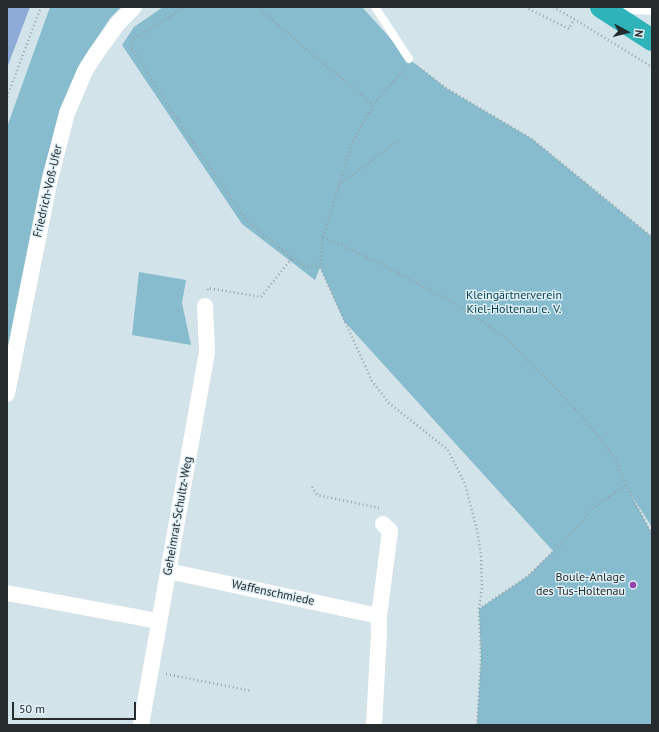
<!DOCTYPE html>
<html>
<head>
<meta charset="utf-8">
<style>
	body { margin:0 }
	#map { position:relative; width:659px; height:732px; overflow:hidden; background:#d2e3e9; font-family:"PT Sans",sans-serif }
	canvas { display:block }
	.frame { position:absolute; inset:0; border:8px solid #262c2e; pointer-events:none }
	.north { position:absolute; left:607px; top:12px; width:40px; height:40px; -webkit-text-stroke:3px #dff0f6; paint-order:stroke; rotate:97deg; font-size:11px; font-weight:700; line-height:16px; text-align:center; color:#262c2e }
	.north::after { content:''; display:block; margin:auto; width:14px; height:18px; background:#262c2e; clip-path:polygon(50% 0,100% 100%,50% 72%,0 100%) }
	.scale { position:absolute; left:12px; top:702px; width:124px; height:18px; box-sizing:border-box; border:2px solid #262c2e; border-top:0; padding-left:5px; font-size:12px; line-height:14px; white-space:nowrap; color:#262c2e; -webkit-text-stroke:3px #dff0f6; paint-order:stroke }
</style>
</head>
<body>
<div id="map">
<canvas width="659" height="732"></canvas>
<div class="frame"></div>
<div class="north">N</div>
<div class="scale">50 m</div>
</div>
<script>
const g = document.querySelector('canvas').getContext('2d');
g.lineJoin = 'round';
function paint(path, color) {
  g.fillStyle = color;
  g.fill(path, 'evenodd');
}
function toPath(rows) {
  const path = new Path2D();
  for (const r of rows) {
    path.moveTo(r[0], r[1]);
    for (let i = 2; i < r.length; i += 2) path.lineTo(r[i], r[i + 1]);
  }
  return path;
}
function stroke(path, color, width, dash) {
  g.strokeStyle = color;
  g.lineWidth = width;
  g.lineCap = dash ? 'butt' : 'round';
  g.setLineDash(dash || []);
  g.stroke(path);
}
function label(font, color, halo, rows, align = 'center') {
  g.font = font + ' "PT Sans",sans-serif';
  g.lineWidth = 3;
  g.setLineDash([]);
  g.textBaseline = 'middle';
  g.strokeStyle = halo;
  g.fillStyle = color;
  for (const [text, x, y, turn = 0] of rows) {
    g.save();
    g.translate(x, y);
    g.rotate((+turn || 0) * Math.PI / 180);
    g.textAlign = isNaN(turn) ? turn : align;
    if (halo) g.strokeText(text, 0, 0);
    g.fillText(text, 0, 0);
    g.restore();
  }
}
paint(toPath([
	[50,7,121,7,110,18,80,64,61,108,42,176,7,350,7,127],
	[163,7,362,7,409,59,446,88,532,139,652,237,652,527,630,493,652,534,652,725,477,725,481,658,479,609,528,576,553,551,344,321,320,267,315,280,242,224,122,45,134,27],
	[139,272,186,280,182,303,191,345,132,335]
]), '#86bccd');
paint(toPath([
	[7,7,30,7,7,68]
]), '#8eaad7');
stroke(toPath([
	[186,7,133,39,131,42,132,49,188,136,247,221,292,258,305,267,320,267],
	[257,7,373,105],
	[525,7,569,29,574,19],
	[553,7,574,19,652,67],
	[417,66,446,88,532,139,652,237],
	[404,69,373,105,352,143,323,237,320,267,372,381,389,403,448,450,465,484,477,530,481,555,482,587,479,609,481,658,477,725],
	[7,97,41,7],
	[339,185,400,139],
	[323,237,377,262,453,302,505,337,583,417,615,458,626,485,652,534],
	[208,290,208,288,261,297,292,258],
	[312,487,317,495,379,508],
	[479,609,528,576,564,541,594,507,626,485],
	[166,674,252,691]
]), '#98a5a9', 2.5, [1, 3]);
stroke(toPath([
	[375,7,409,59],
	[615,9,652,11]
]), '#fff', 8);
stroke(toPath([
	[7,394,50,179,67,113,85,71,95,55,119,22,134,7],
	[168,571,379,616],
	[7,593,158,621],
	[141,725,207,352,205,306],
	[374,725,379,633,379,616,390,531,383,524]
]), '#fff', 16);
stroke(toPath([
	[601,7,652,40]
]), '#2db3b8', 22);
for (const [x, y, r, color] of [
	[633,585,4,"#9942af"]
]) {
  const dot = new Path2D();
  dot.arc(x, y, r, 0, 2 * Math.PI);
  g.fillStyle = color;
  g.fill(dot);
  stroke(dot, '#dff0f6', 1.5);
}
label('12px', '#262c2e', '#dff0f6', [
	["Friedrich-Voß-Ufer",48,191,-77],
	["Geheimrat-Schultz-Weg",178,516,-80],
	["Waffenschmiede",273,593,12]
]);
label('12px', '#003c4a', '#dff0f6', [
	["Kleingärtnerverein",514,296],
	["Kiel-Holtenau e. V.",514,310]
]);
label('12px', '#262c2e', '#dff0f6', [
	["Boule-Anlage",625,578],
	["des Tus-Holtenau",625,592]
], 'right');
</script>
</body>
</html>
